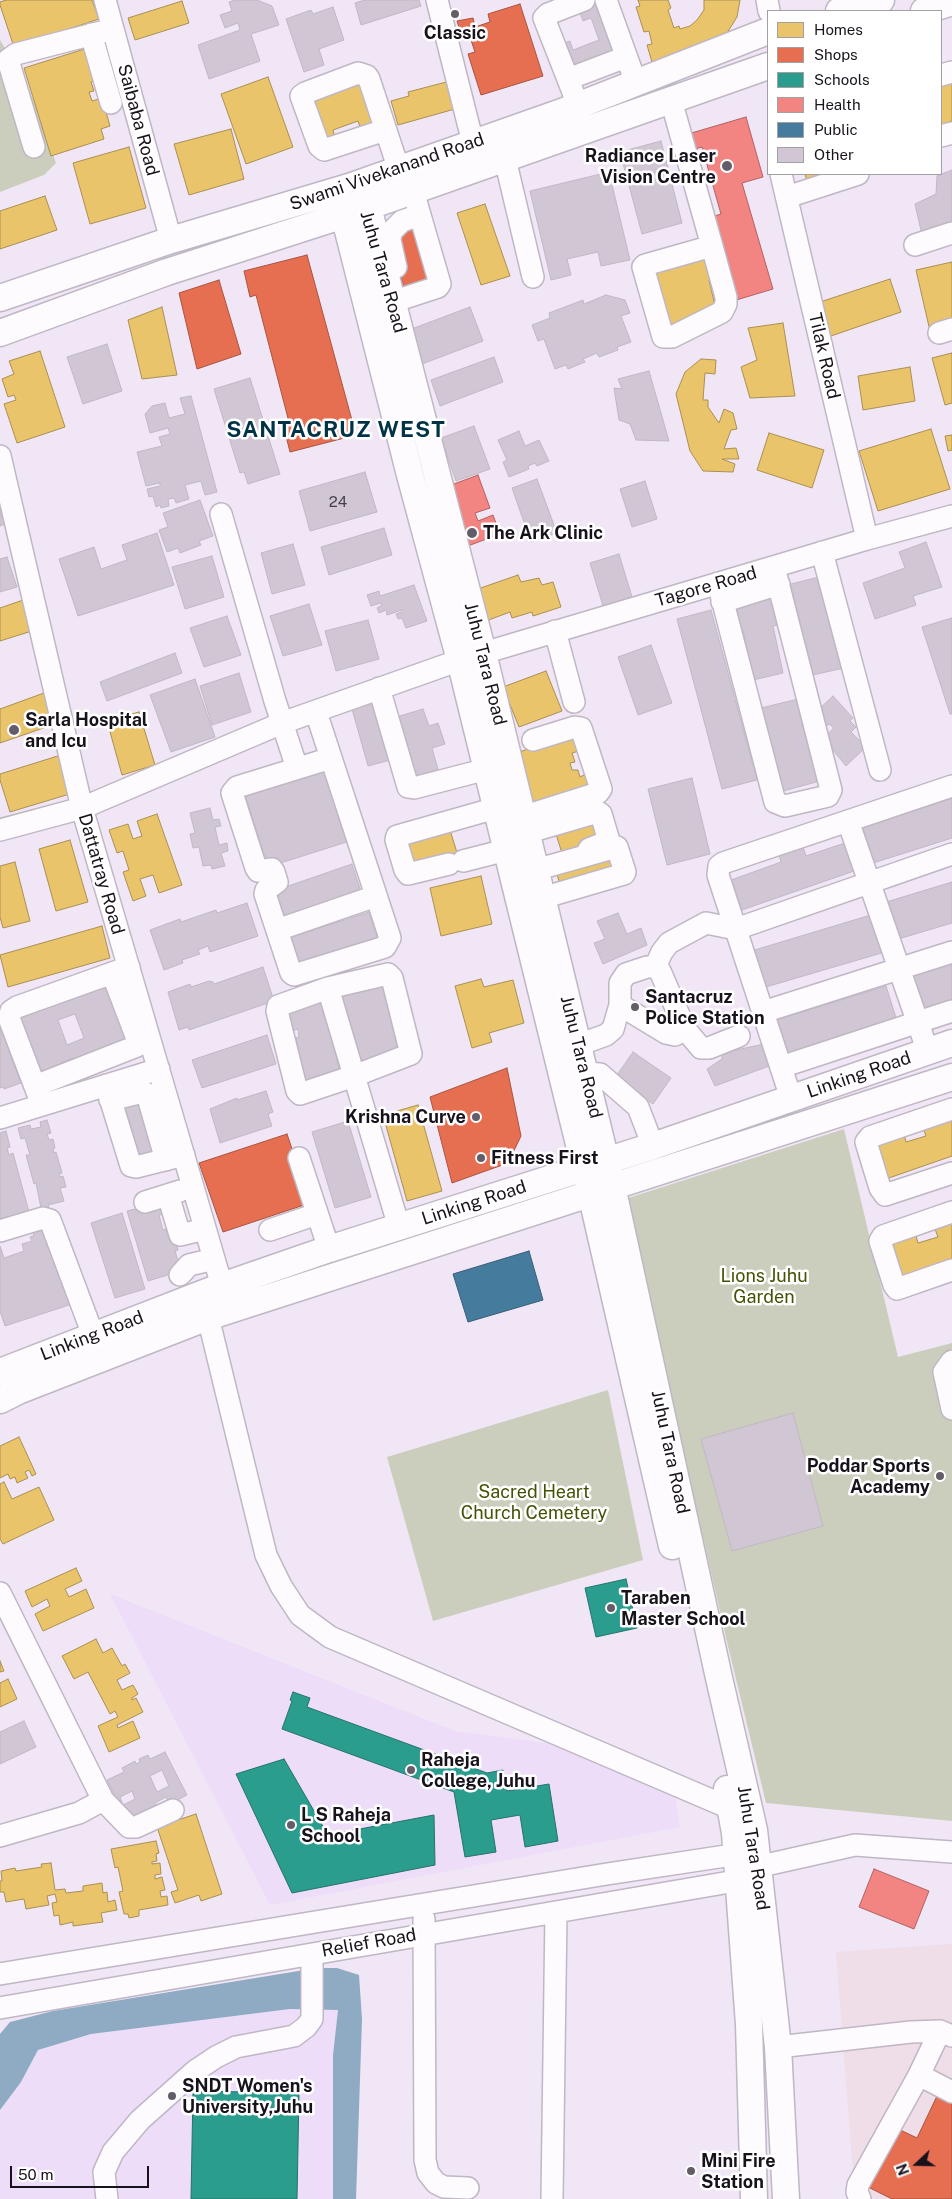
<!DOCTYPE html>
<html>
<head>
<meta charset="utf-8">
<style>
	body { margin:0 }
	#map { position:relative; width:952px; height:2199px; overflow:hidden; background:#f0e6f6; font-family:"Public Sans",sans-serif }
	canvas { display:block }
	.legend { position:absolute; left:767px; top:10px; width:175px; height:165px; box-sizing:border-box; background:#fff; border:1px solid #a3a0a4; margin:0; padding:6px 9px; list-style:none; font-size:15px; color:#18121c }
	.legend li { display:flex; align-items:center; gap:10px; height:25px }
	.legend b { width:25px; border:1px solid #a3a0a4 }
	.north { position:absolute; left:892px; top:2139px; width:50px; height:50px; -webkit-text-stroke:4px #fff; paint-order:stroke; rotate:249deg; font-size:14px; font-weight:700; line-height:20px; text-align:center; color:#18121c }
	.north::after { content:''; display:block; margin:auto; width:18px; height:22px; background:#18121c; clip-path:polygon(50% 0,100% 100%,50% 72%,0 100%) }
	.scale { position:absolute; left:10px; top:2166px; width:139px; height:22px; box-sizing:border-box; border:2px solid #18121c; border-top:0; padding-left:6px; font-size:15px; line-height:18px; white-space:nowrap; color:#18121c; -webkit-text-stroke:4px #fff; paint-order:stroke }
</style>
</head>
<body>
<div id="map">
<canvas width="952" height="2199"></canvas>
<ul class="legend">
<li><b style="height:14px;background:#e9c46a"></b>Homes</li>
<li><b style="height:14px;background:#e76f51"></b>Shops</li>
<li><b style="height:14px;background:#2a9d8f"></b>Schools</li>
<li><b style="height:14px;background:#f28482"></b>Health</li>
<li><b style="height:14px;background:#457b9d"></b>Public</li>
<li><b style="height:14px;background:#d1c6d3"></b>Other</li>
</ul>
<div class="north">N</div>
<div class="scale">50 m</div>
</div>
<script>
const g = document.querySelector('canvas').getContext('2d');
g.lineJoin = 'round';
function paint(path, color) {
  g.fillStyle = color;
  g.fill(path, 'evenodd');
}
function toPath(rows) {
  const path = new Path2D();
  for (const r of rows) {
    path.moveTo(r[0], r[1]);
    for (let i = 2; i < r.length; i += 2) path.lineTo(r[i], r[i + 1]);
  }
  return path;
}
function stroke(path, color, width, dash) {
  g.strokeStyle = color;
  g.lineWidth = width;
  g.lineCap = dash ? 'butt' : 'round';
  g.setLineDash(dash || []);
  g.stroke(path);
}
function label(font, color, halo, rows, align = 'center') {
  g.font = font + ' "Public Sans",sans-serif';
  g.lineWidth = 5;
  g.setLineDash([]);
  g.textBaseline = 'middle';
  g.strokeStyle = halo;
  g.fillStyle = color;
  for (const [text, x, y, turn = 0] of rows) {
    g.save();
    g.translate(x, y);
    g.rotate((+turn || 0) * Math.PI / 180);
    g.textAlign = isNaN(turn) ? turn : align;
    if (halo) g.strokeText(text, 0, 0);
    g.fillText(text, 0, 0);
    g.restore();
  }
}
paint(toPath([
	[952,1944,952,2199,855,2199,836,1952]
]), '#efdde7');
paint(toPath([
	[110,1594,455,1731,566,1746,675,1795,680,1827,270,1905],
	[290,2009,338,2010,333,2055,333,2199,0,2199,0,2110,21,2082,38,2050,91,2034]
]), '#eeddf9');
paint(toPath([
	[0,40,28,86,56,163,44,175,0,192],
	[844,1129,898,1357,952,1343,952,1821,766,1803,728,1646,625,1199],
	[608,1390,643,1560,433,1621,387,1457]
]), '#cccebd');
paint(toPath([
	[317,1968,337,1968,359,1975,362,2019,356,2199,333,2199,333,2055,338,2010,290,2009,91,2034,38,2050,21,2082,0,2110,0,2034,10,2022,53,2011]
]), '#8eabc3');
const homes = toPath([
	[6,0,92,0,99,19,14,47,0,5,0,2,6,0],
	[638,0,668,0,671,8,668,10,674,28,679,26,680,29,690,26,697,20,704,10,704,0,740,0,737,17,722,41,654,69,647,45,652,44,649,31,644,32,636,7,640,6,638,0],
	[182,1,189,23,135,40,128,18,182,1],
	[91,47,101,79,91,82,94,91,89,92,92,101,102,98,110,126,101,129,104,139,51,156,24,68,91,47],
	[268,77,293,147,246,164,221,94,268,77],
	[359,79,374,118,371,125,366,128,360,127,358,121,333,130,334,134,329,139,324,137,307,99,359,79],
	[454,80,462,107,398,125,391,101,409,96,408,92,454,80],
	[952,82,952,121,941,125,941,85,952,82],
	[231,129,244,179,189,195,174,144,231,129],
	[129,147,146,208,90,224,73,163,129,147],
	[805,174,831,174,807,181,805,174],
	[45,196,57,230,0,249,0,211,45,196],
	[485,204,510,276,481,285,457,213,485,204],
	[705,256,713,279,709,280,716,310,664,332,649,271,684,259,685,265,693,263,693,260,705,256],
	[952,262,952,326,930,331,916,270,952,262],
	[890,279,901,312,828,337,817,303,890,279],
	[162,307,177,375,142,379,128,320,162,307],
	[783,323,795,396,750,398,741,367,757,360,748,328,783,323],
	[40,351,65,427,17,443,4,404,16,400,14,395,8,397,2,379,14,374,9,361,40,351],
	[952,353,952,403,945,405,932,358,952,353],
	[701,359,716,360,715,374,705,373,703,400,708,400,708,407,719,423,724,409,733,413,737,429,731,430,724,449,736,448,739,459,722,459,735,464,733,472,703,471,690,451,676,394,685,372,701,359],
	[910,367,915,401,863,410,858,376,910,367],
	[931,429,950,489,878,511,859,451,931,429],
	[769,433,824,450,812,488,757,470,769,433],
	[952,435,952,450,948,451,945,436,952,435],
	[518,575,521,582,539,578,542,585,553,582,561,607,533,616,532,612,512,618,510,612,486,621,475,590,518,575],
	[26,599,35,630,0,641,0,608,26,599],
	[546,671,562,711,519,727,503,687,546,671],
	[44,693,55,724,0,743,0,709,44,693],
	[139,712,155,765,122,775,107,721,139,712],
	[577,734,579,751,572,753,575,762,570,763,572,770,578,770,580,777,586,774,594,788,530,811,509,755,577,734],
	[61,755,73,793,10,812,0,780,0,774,61,755],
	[157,814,182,885,159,893,153,875,140,879,146,896,133,901,123,872,129,870,123,851,117,853,109,830,128,824,133,839,142,836,137,821,157,814],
	[592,817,600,841,562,853,554,828,592,817],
	[450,830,458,856,414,869,401,840,450,830],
	[70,840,88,902,56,911,39,849,70,840],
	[617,850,622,869,561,887,555,868,617,850],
	[15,862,30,921,3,928,0,917,0,866,15,862],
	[481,876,492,924,441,936,430,888,481,876],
	[102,926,110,958,8,987,0,955,102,926],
	[481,979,484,987,513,980,524,1023,489,1033,492,1042,472,1048,455,986,481,979],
	[418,1105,442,1191,407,1201,383,1115,418,1105],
	[952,1115,952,1156,886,1179,872,1139,904,1134,906,1142,926,1136,923,1128,952,1115],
	[952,1217,952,1261,897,1279,884,1240,916,1236,918,1243,938,1237,935,1229,952,1217],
	[19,1437,36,1474,32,1476,29,1470,25,1472,28,1478,17,1483,15,1477,10,1479,8,1474,0,1478,0,1446,19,1437],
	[4,1482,12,1499,39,1487,54,1520,3,1544,0,1539,0,1484,4,1482],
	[76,1568,82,1581,65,1589,69,1597,86,1589,94,1608,43,1631,35,1614,50,1606,47,1599,32,1607,25,1591,76,1568],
	[96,1639,103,1653,112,1648,122,1666,125,1664,130,1673,117,1680,122,1690,133,1685,138,1694,132,1698,132,1700,136,1698,143,1712,117,1725,118,1728,133,1721,140,1738,109,1752,98,1726,118,1717,115,1711,110,1714,88,1672,74,1679,62,1656,96,1639],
	[0,1661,4,1671,0,1672,0,1661],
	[8,1679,17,1699,0,1707,0,1683,8,1679],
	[196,1814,222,1894,201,1901,199,1895,175,1903,171,1892,178,1890,157,1827,196,1814],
	[156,1841,159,1853,156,1854,157,1861,152,1862,152,1864,160,1863,161,1874,155,1875,155,1879,162,1877,165,1890,160,1891,161,1897,167,1896,168,1905,139,1910,139,1916,129,1918,128,1914,124,1914,119,1892,123,1891,118,1867,115,1868,111,1849,156,1841],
	[51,1863,55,1890,65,1889,66,1893,83,1891,83,1886,102,1883,103,1893,107,1892,108,1902,115,1900,117,1910,101,1913,103,1922,73,1926,73,1922,60,1925,59,1915,54,1916,52,1903,57,1902,55,1894,47,1896,49,1905,26,1909,24,1899,6,1902,4,1892,0,1892,0,1881,2,1881,1,1871,15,1868,16,1871,42,1867,41,1864,51,1863]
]);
paint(homes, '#e9c46a');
stroke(homes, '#aa8f53', 1);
const shops = toPath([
	[520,4,543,76,481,95,468,54,475,52,470,37,463,40,457,21,473,18,475,27,490,22,488,14,520,4],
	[419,219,434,283,404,290,393,244,419,219],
	[307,255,356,435,290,452,284,428,290,426,256,295,250,297,244,271,307,255],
	[219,280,241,354,197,369,179,293,219,280],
	[507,1068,521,1136,508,1163,452,1183,430,1097,507,1068],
	[287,1134,310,1203,223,1232,199,1163,287,1134],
	[938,2094,952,2101,952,2199,892,2199,866,2186,894,2127,917,2138,938,2094]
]);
paint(shops, '#e76f51');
stroke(shops, '#a95341', 1);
const schools = toPath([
	[626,1579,637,1628,596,1637,585,1588,626,1579],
	[293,1692,310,1698,307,1707,487,1773,503,1770,507,1791,549,1784,558,1841,525,1847,520,1815,491,1820,496,1852,465,1857,454,1792,282,1729,292,1701,290,1700,293,1692],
	[284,1759,328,1835,434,1815,435,1865,292,1893,236,1774,284,1759],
	[193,2091,299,2093,297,2199,191,2199,193,2091]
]);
paint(schools, '#2a9d8f');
stroke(schools, '#25736c', 1);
const health = toPath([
	[746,117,763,177,742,183,773,289,733,301,708,218,721,214,702,147,692,150,688,134,746,117],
	[478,475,490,508,475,513,478,521,493,515,500,534,465,547,443,488,478,475],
	[874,1869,929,1891,914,1929,859,1907,874,1869]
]);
paint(health, '#f28482');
stroke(health, '#b16263', 1);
const public = toPath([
	[529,1251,543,1300,468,1322,453,1274,529,1251]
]);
paint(public, '#457b9d');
stroke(public, '#385c76', 1);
const building = toPath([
	[235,0,257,0,272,6,279,25,251,34,260,61,209,79,198,45,240,30,238,23,225,28,220,15,232,11,229,2,235,0],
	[365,0,419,0,421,6,361,25,355,3,365,0],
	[596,0,617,59,608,62,605,53,563,69,556,46,570,41,573,50,599,40,591,18,583,21,578,7,596,0],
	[333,7,344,40,319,49,324,65,304,72,286,19,311,10,313,14,333,7],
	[661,141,682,223,642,234,620,152,661,141],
	[952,170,952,233,922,235,915,204,936,194,937,176,952,170],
	[609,172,630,260,601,266,598,252,567,259,571,275,551,280,530,191,609,172],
	[606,295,625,300,630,313,621,316,631,342,617,347,618,350,599,357,597,353,583,359,585,362,568,369,566,365,555,369,544,339,538,341,532,325,550,318,549,313,583,300,584,304,606,295],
	[470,307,483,341,414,367,401,333,470,307],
	[107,344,122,391,83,404,67,357,107,344],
	[494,357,503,382,440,406,431,380,494,357],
	[649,371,669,441,636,440,630,424,619,420,614,388,622,389,618,379,649,371],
	[250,378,280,474,248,484,244,472,240,473,214,389,250,378],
	[191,396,217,492,205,495,201,481,185,485,189,499,176,503,174,498,168,499,169,506,161,508,160,505,156,507,153,496,149,497,147,489,160,486,160,483,146,486,137,452,162,446,159,437,170,434,168,428,150,433,145,414,152,406,165,403,169,418,185,414,180,398,191,396],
	[474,426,490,469,456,481,441,438,474,426],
	[519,431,525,446,539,440,549,461,537,466,535,463,528,466,529,469,509,477,503,462,507,460,498,440,519,431],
	[365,472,377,512,310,531,299,491,365,472],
	[537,479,557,533,531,542,512,488,537,479],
	[645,481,657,519,632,527,620,489,645,481],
	[200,500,213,536,199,541,201,545,180,553,178,548,167,552,159,530,168,527,163,513,200,500],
	[0,507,6,524,0,526,0,507],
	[384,528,392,555,329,575,321,547,384,528],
	[157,533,174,585,78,616,59,559,94,547,101,569,127,560,122,545,157,533],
	[926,542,942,587,913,596,916,605,875,619,863,583,905,568,899,552,926,542],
	[293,544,305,585,272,594,261,553,293,544],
	[619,554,632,597,603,606,590,563,619,554],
	[212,556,224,597,185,609,172,567,212,556],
	[7,557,17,587,0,592,0,559,7,557],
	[823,576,844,668,804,677,783,586,823,576],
	[414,585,427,621,406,628,402,618,398,619,396,614,402,612,402,610,387,615,386,610,379,613,377,608,382,605,381,603,371,606,367,595,379,591,380,596,414,585],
	[771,596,778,625,773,626,783,673,753,680,743,630,739,631,733,604,771,596],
	[309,604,322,645,283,656,270,616,309,604],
	[711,610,757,780,722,789,677,619,711,610],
	[227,616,241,655,204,667,190,628,227,616],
	[952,618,952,714,950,714,922,627,952,618],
	[368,620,379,659,336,671,325,631,368,620],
	[651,645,672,703,638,715,618,657,651,645],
	[175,653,182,673,107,701,100,682,175,653],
	[239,673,251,712,212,725,200,686,239,673],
	[195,679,215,737,171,752,150,695,195,679],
	[376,695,394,759,368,766,350,702,376,695],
	[833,696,853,718,850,721,856,727,851,732,866,747,846,766,823,738,834,728,829,724,827,726,817,711,833,696],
	[798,699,820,781,783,791,761,708,798,699],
	[423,709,429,726,438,723,445,744,432,748,439,773,409,782,390,719,423,709],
	[330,768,353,840,268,867,245,795,330,768],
	[692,778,710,854,667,865,648,789,692,778],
	[952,797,952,838,870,864,858,826,952,797],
	[210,808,213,820,219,819,221,826,215,827,219,845,227,843,228,851,221,853,225,866,212,869,211,865,203,866,199,847,193,848,190,834,195,833,190,813,210,808],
	[845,843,854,871,742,910,731,880,781,862,779,855,803,847,806,856,845,843],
	[352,864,361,892,280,919,271,892,352,864],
	[952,882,952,923,895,940,883,903,952,882],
	[247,903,258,936,210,952,208,946,198,950,200,954,182,960,183,963,164,970,150,930,180,919,181,922,216,910,217,913,247,903],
	[369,912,379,942,295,969,286,939,369,912],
	[618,913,627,934,641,928,647,945,603,964,594,943,605,939,597,921,618,913],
	[874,914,885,952,759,989,748,952,874,914],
	[952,964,952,1005,921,1014,910,977,952,964],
	[263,967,274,1001,189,1030,188,1027,179,1030,168,992,190,984,191,987,209,981,213,982,214,984,263,967],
	[388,979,406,1050,356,1062,339,991,388,979],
	[108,981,129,1047,76,1061,74,1058,61,1063,64,1071,40,1080,14,1012,108,981],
	[75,1014,84,1038,67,1045,58,1020,75,1014],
	[886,986,898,1024,785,1058,773,1021,886,986],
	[323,997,340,1074,330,1074,301,1082,296,1060,300,1059,296,1038,299,1037,298,1029,292,1031,283,1006,323,997],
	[0,1027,21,1083,4,1089,3,1087,0,1088,0,1027],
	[267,1035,276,1064,202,1088,192,1060,267,1035],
	[764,1044,772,1065,715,1086,707,1069,722,1059,722,1053,764,1044],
	[633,1052,671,1078,653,1104,615,1078,633,1052],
	[266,1091,273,1112,268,1114,272,1126,220,1143,210,1109,237,1098,237,1100,266,1091],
	[145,1098,161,1157,133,1165,117,1105,145,1098],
	[47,1120,51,1133,47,1134,49,1140,53,1139,55,1148,53,1149,54,1153,56,1152,62,1173,59,1174,60,1177,63,1176,66,1187,60,1188,64,1201,48,1205,50,1210,42,1213,36,1183,34,1184,26,1155,30,1155,25,1138,21,1139,18,1128,30,1125,31,1129,41,1127,40,1122,47,1120],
	[348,1121,371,1197,335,1208,312,1132,348,1121],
	[6,1131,10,1147,7,1148,9,1155,13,1153,29,1212,0,1219,0,1133,6,1131],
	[160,1203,163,1214,159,1215,163,1230,166,1229,169,1237,174,1236,178,1250,175,1251,181,1271,148,1281,127,1211,160,1203],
	[122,1213,145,1289,115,1298,91,1223,122,1213],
	[49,1228,75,1303,5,1326,0,1311,0,1246,4,1258,24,1251,22,1244,32,1241,30,1237,34,1236,33,1233,49,1228],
	[793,1413,823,1526,732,1551,701,1439,793,1413],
	[24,1721,36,1747,0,1764,0,1732,24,1721],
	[165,1752,187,1795,170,1804,166,1797,155,1803,160,1812,130,1825,107,1780,124,1772,122,1768,135,1761,136,1764,140,1762,139,1759,148,1755,150,1759,165,1752],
	[162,1770,169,1786,157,1792,150,1776,162,1770],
	[132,1791,135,1799,123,1805,120,1797,132,1791]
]);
paint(building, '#d1c6d3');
stroke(building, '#c1b8c4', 1);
const minor = toPath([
	[105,0,171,240],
	[437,0,473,143],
	[606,0,636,83],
	[767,0,769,11],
	[91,34,111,103],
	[941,75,952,72],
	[568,79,626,57],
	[671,100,712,246,726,297,726,304,722,312,672,337,663,337,643,267,645,265,712,246],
	[578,105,544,18,548,14,584,0],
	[385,130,324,150,319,146,301,96,305,93,358,73,367,76,369,79,399,170],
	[941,136,952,133],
	[34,147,8,60,16,54,113,29],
	[505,159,533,277],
	[781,174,867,539],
	[787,197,858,174],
	[915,245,952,233],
	[396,267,390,240,391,232,402,221,420,215],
	[392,302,438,287,440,284,413,191],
	[939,333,952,329],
	[0,456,82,808,222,1286,208,1317,266,1555,281,1586,300,1615,330,1637,732,1809],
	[221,514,275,701,297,768],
	[822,552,880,770],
	[718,583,775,802,785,806,828,796,831,790,774,567],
	[722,602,779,584],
	[555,631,574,702],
	[379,688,408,787,414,788,487,769],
	[316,712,390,938,385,947,294,975,291,973,265,894,266,890,277,882,274,872,272,869,258,871,256,868,232,793,237,787,331,758],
	[522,817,598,793,601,789,581,728,575,727,533,740],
	[848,821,928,1052],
	[0,830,82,808,282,723,460,660,867,539,952,516],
	[526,833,598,812,601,814,609,841,589,849],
	[463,861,506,850],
	[449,864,408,874,405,870,396,840,397,836,496,808],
	[535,870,617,847,625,872,624,874,542,898],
	[277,930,376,896],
	[655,967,662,952,669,943,706,923,736,929,952,854],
	[388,974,392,978,411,1054,354,1076,300,1094,297,1091,277,1011,278,1006,328,988,388,974],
	[328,988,399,1227],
	[763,1012,952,952],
	[685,1029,701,1048,709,1048,739,1036],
	[578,1045,606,1035,613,1029,620,1005,620,983,626,974,647,967,655,967,660,971,685,1029,675,1035,666,1033,620,1005],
	[781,1067,952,1011],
	[585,1073,600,1074,638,1107,653,1146],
	[106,1085,131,1166,136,1167,184,1155],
	[35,1086,137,1046,136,1036,112,973],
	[791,1098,718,875,719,866,723,863,952,786],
	[110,1100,143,1092,147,1094,166,1160],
	[42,1105,9,1018,11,1011,17,1007,129,967],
	[952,1109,870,1137,866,1142,880,1188,885,1195,952,1173],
	[0,1118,159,1069],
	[299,1158,329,1249],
	[168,1195,180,1235,205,1229],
	[145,1202,180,1191],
	[952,1212,883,1236,880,1241,894,1285,897,1289,952,1270],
	[270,1230,317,1214],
	[0,1231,43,1218,50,1220,93,1335],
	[180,1275,189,1265,214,1259],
	[952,1361,944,1372,952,1409],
	[0,1593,103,1800,79,1813,0,1836],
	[103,1800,129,1827,136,1827,173,1810],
	[770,1864,855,1845,952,1852],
	[424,1919,425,2160,428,2173,436,2183,444,2187,468,2188],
	[0,1974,607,1874,752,1852],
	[0,2008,753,1878],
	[778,2047,911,2032,940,2031,952,2036],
	[919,2075,940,2031],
	[107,2199,104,2172,113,2152,140,2120,195,2071,216,2057,236,2047,294,2036,306,2027,312,2019,312,1954],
	[552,2199,556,1912],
	[860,2199,857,2192,858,2185,919,2075,952,2092]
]);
const major = toPath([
	[839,11,881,0],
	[924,11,952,2],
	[349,187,368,207,483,653,612,1186,719,1678,754,1830,778,2047,786,2199],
	[349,187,344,215,410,475,460,660,591,1193,672,1546],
	[0,298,171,240,349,187,559,113,768,31],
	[0,333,167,272,344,215,768,66],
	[0,1372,222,1286,329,1249,653,1146,952,1043],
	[0,1400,18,1391,208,1317,952,1077],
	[727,1789,735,1833,749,2024,754,2199]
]);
stroke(minor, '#bfb7c4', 24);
stroke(major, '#bfb7c4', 29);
stroke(minor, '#fdfbfe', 21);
stroke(major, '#fdfbfe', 26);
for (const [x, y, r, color] of [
	[455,14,5,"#645c68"],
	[727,166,6,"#645c68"],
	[472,533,6,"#645c68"],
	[14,730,6,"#645c68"],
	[635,1007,5,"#645c68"],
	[476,1117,5,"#645c68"],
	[481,1158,5,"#645c68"],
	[940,1476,5,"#645c68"],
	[611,1608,5,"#645c68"],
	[411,1770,5,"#645c68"],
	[291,1825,5,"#645c68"],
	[172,2096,5,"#645c68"],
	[691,2171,5,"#645c68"]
]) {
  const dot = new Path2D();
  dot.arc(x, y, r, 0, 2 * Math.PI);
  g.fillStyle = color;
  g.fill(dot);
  stroke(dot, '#fff', 2);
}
label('15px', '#463f4a', null, [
	["24",338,502]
]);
label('bold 18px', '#18121c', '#fff', [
	["Classic",455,33,"center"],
	["Radiance Laser",716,156,"right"],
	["Vision Centre",716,177,"right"],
	["The Ark Clinic",483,533],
	["Sarla Hospital",25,720],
	["and Icu",25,741],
	["Santacruz",645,997],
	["Police Station",645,1018],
	["Krishna Curve",466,1117,"right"],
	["Fitness First",491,1158],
	["Poddar Sports",930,1466,"right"],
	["Academy",930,1487,"right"],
	["Taraben",621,1598],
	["Master School",621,1619],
	["Raheja",421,1760],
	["College, Juhu",421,1781],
	["L S Raheja",301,1815],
	["School",301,1836],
	["SNDT Women's",182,2086],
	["University,Juhu",182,2107],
	["Mini Fire",701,2161],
	["Station",701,2182]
], 'left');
label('18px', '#18121c', '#fff', [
	["Saibaba Road",138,120,75],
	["Swami Vivekanand Road",387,172,-19],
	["Juhu Tara Road",383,272,74],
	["Tilak Road",824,356,77],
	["Tagore Road",706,587,-16],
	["Juhu Tara Road",485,664,76],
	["Dattatray Road",101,874,74],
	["Juhu Tara Road",581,1057,76],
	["Linking Road",859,1075,-19],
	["Linking Road",474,1203,-18],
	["Linking Road",92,1336,-21],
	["Juhu Tara Road",670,1452,78],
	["Juhu Tara Road",753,1848,81],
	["Relief Road",369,1943,-10]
]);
label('18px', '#465104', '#fff', [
	["Lions Juhu",764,1276],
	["Garden",764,1297],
	["Sacred Heart",534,1492],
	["Church Cemetery",534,1513]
]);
g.letterSpacing = '1px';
label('bold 22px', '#013246', '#fff', [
	["SANTACRUZ WEST",336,430]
]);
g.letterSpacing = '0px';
</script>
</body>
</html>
